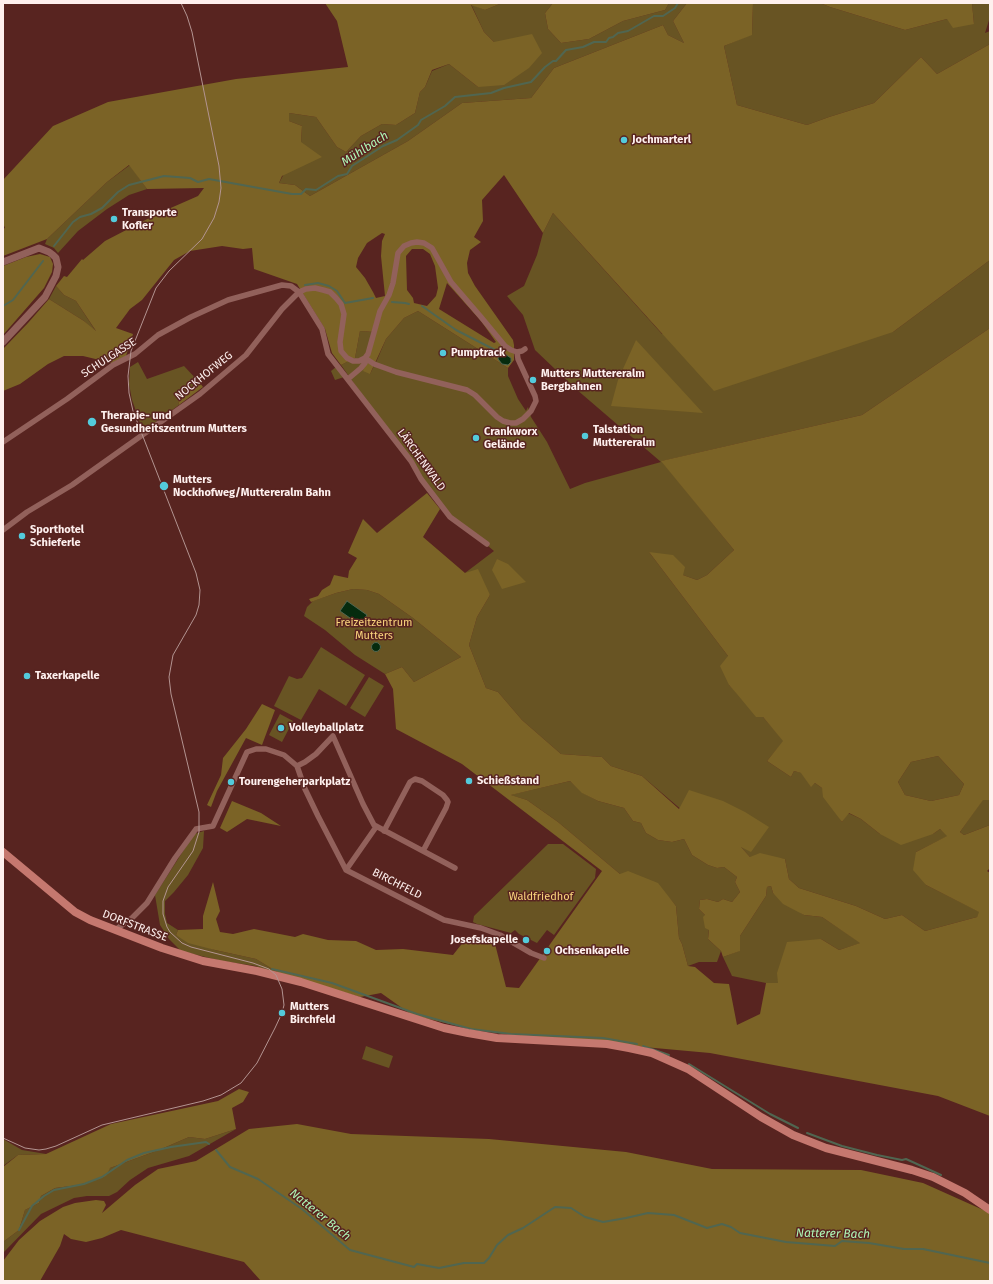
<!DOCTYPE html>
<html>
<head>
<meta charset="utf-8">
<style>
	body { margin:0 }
	#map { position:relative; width:993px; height:1284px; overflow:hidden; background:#582420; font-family:"Fira Sans",sans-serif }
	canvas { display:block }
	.frame { position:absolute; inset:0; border:4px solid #fef0ee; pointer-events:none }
</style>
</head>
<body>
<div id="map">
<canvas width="993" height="1284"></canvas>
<div class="frame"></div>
</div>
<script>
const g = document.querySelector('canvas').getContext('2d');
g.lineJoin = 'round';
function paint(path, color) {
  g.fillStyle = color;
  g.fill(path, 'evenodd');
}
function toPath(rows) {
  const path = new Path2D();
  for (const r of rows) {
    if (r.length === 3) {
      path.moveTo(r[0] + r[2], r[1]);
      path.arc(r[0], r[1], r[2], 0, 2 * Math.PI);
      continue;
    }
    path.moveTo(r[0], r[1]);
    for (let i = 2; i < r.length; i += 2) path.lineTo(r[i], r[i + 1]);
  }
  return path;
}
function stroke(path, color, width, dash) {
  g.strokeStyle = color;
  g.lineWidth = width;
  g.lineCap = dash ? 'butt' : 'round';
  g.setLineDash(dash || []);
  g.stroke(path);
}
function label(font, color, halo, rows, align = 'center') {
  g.font = font + ' "Fira Sans",sans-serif';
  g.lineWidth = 3;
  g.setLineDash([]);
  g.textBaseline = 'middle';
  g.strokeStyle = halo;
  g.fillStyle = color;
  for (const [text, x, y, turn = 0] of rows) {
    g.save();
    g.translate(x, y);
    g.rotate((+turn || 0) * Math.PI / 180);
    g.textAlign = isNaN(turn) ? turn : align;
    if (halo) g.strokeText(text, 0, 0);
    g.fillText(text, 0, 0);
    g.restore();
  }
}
paint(toPath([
	[502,3,553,3,545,13,548,29,561,43,589,39,623,21,665,10,669,3,687,3,673,21,684,43,668,35,663,25,554,68,531,98,462,103,408,141,310,196,295,185,279,183,301,142,302,126,289,121,289,113,316,117,337,147,346,152,361,136,382,124,396,125,415,113,420,92,425,87,432,71,449,64,478,87,494,42,484,32,471,4,485,10],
	[753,3,820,3,830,7,905,30,947,19,974,24,972,3,990,3,990,17,985,33,990,31,990,44,937,74,921,57,874,103,829,117,807,125,737,105,724,46,752,34],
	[130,165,147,189,129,195,107,209,78,231,58,253,54,248,45,244,47,239,107,182],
	[553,213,662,334,893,332,990,260,990,328,862,415,662,461,734,550,707,575,697,580,683,575,649,552,728,656,729,685,763,717,784,741,767,761,791,777,794,771,802,773,811,786,815,783,822,788,842,822,848,813,861,819,880,834,933,834,940,829,948,836,916,852,926,885,980,912,977,917,925,931,902,915,885,919,856,906,799,888,789,879,785,859,750,857,740,846,690,817,642,776,611,766,602,757,561,754,522,720,498,692,486,688,469,645,477,617,490,595,465,573,494,551,451,515,433,495,341,365,355,358,360,331,376,332,370,374,377,360,386,339,404,318,418,311,508,368,508,376,518,399,526,411,528,407,531,417,547,442,570,489,585,483,661,462,576,389,535,350,523,315,507,296,524,286,537,255,543,233],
	[56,286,64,295,76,301,97,333,84,321,49,299],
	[138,362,147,379,184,366,200,383,178,399,179,405,143,431,132,400,129,384,130,367],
	[336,367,344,377,335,380,331,371],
	[353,589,367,590,379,594,413,618,461,657,414,682,402,667,385,674,355,655,325,630,304,616,307,607,313,601,336,593],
	[321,647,365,675,346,706,319,689,301,720,274,706,289,676,297,679,302,678],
	[369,677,384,686,365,717,350,708],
	[280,714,293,721,282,742,269,735],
	[938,756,964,784,959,795,931,801,905,795,898,782,911,762],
	[570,781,583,793,598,801,624,808,633,821,641,823,646,833,658,840,672,842,684,839,692,855,708,865,717,868,724,867,737,877,735,882,740,892,732,902,723,899,718,902,707,899,700,900,699,909,705,915,709,929,708,939,721,951,717,962,699,962,688,966,682,944,679,938,676,906,670,899,620,874,558,822,527,800,510,795],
	[983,799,990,800,990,825,964,835,960,832],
	[204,831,203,848,188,875,174,892,165,901,165,914,167,923,178,930,176,935,215,950,256,959,279,973,265,970,256,966,222,961,181,951,169,939,160,925,155,895,194,834],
	[548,844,563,844,596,869,595,878,554,935,547,930,537,943,519,934,515,930,511,933,477,924,473,922,474,916],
	[771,886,773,893,804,915,822,917,861,943,839,950,821,939,778,983,766,983,732,976,723,957,739,951,740,936,766,896,767,887],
	[366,1046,393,1056,389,1068,362,1059],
	[236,1129,189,1156,148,1168,130,1180,117,1192,109,1196,87,1196,74,1198,41,1214,3,1253,3,1242,19,1230,25,1210,39,1203,41,1196,55,1188,79,1185,110,1168,159,1150,189,1137,205,1139],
	[3,1139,22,1150,46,1154,18,1155,3,1166]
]), '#685423');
paint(toPath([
	[325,3,502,3,485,10,471,5,484,32,494,42,532,34,542,53,529,68,504,85,478,87,449,64,432,70,425,87,420,92,415,113,396,125,382,124,361,136,346,152,337,147,316,117,289,113,289,121,302,126,301,142,322,157,282,176,279,183,295,185,310,196,408,141,462,103,531,98,554,68,663,25,668,35,684,43,673,21,687,3,753,3,752,35,724,46,737,105,807,125,829,117,874,103,921,57,937,74,990,44,990,260,893,332,714,391,553,213,543,233,504,175,482,200,483,221,474,237,481,242,470,250,467,263,468,273,475,286,513,340,514,345,514,360,508,368,418,311,404,318,386,339,370,374,363,371,370,355,375,332,360,331,355,358,341,365,332,353,325,329,297,284,254,269,252,248,243,249,222,246,190,251,174,260,142,300,130,309,116,328,133,334,126,356,112,363,83,356,64,356,48,364,20,384,3,391,3,349,28,323,49,299,84,321,96,331,76,301,64,295,56,286,64,276,67,277,82,259,83,260,105,241,157,214,198,196,204,188,147,189,129,165,107,182,47,239,3,256,3,229,5,228,3,223,3,180,53,126,108,102,236,79,348,67,337,21],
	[382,233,385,234,382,241,381,256,385,296,376,298,373,292,365,278,356,267,358,258,367,243],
	[412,249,423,249,430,254,435,266,438,288,436,296,427,306,414,303,413,298,407,290,406,256],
	[447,283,481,321,496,342,494,343,439,309],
	[553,3,669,3,665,10,623,21,589,39,561,43,548,29,545,13],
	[820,3,972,3,974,24,953,28,947,19,905,30,830,7],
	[40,254,50,257,53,264,52,272,44,288,3,335,3,266,26,257],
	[990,328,990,800,983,800,960,832,964,835,990,825,990,868,987,871,990,873,990,1116,938,1096,710,1053,511,1035,471,1029,412,1015,381,993,360,997,279,973,256,959,215,950,188,943,176,935,178,930,203,929,203,916,213,882,220,911,216,919,220,932,233,934,254,929,295,937,303,934,328,940,356,941,376,950,403,949,453,955,468,936,494,940,506,987,519,988,602,871,462,764,396,729,393,689,385,674,402,667,414,682,461,657,413,618,379,594,367,590,353,589,336,593,311,602,309,599,318,596,322,590,330,585,334,575,348,578,349,571,357,558,348,553,363,519,377,533,427,493,440,509,423,537,465,573,478,569,490,595,477,617,469,645,486,688,498,692,522,720,561,754,602,757,611,766,642,776,679,809,689,790,723,801,745,812,769,827,751,852,741,847,750,857,760,853,785,859,789,879,799,888,856,906,885,919,902,915,925,931,977,917,979,912,926,885,913,870,916,852,947,836,940,829,933,834,901,845,880,834,861,819,849,813,842,822,823,797,822,788,815,783,811,787,801,773,794,771,791,777,767,761,783,741,763,717,756,717,737,694,729,685,720,666,728,656,649,552,673,555,685,567,683,575,697,580,707,575,734,550,661,461,862,415],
	[938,756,964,784,959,795,931,801,905,795,898,782,911,762],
	[570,781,582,793,598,801,624,808,633,821,641,823,646,833,658,840,672,842,684,839,692,855,708,865,717,868,724,867,737,877,735,882,740,892,732,902,723,899,718,902,707,899,700,900,699,909,705,915,703,917,705,928,709,930,708,939,721,951,723,957,740,951,740,936,766,896,767,887,771,886,773,893,783,904,804,915,822,917,860,943,839,950,821,939,787,942,777,973,778,983,766,983,760,1014,737,1025,729,984,714,983,695,967,688,966,682,944,679,938,676,906,658,883,628,871,620,874,558,822,527,800,511,795],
	[636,340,703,413,611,406,618,380],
	[200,383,203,387,179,405,178,399],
	[497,559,508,564,526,582,502,589,492,570],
	[262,704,275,710,262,745,246,738,217,791,211,807,207,805,221,775,223,758,246,729],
	[232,801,261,813,281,826,247,819,227,832,220,828],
	[239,1089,249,1092,243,1102,232,1108,236,1129,205,1139,189,1137,159,1150,110,1168,106,1176,79,1185,55,1188,41,1196,39,1203,25,1210,19,1230,3,1242,3,1167,18,1155,46,1154,111,1124,218,1101],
	[297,1124,351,1134,489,1139,626,1152,712,1169,861,1170,923,1183,990,1213,990,1281,261,1281,244,1262,121,1230,102,1238,86,1242,71,1239,64,1234,60,1246,40,1281,3,1281,3,1261,19,1240,40,1221,63,1207,75,1203,96,1200,104,1201,106,1205,102,1213,135,1185,158,1169,196,1161,249,1129]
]), '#7b6326');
const water = toPath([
	[500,351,511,358,511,362,508,365,502,364,498,359,499,352,500,351],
	[347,601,367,615,360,625,340,611,347,601],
	[376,647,4.5]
]);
paint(water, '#052b0e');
stroke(water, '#506651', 1);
stroke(toPath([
	[54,246,73,222,80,217,91,214,102,208,118,192,129,185,164,176,190,178,198,182,209,179,292,194,301,194,306,189,316,190,338,176,347,174,352,166,383,146,397,140,418,125,421,120,445,106,455,97,491,93,504,88,531,82,545,67,553,61,556,61,566,50,583,47,594,42,606,42,609,38,613,37,618,33,628,31,654,16,663,16,675,8,678,3],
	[305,285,318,283,329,286,337,291,345,303,373,298],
	[392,302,405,303,409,304],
	[3,306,13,300,43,261],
	[422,306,456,330,499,352],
	[272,969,332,983,417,1014,471,1029,511,1034,603,1038,637,1044],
	[643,1046,669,1055],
	[689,1064,770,1114,798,1128],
	[807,1133,842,1146,877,1155,902,1160,906,1159,941,1175],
	[216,1150,230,1167,258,1179,302,1209,350,1250,414,1267,417,1264,439,1268,464,1263,484,1263,489,1258,497,1245,508,1235,523,1228,555,1207,571,1208,585,1217,603,1222,626,1218,648,1213,674,1215,707,1228,722,1224,731,1227,740,1233,786,1242,835,1246,842,1241,869,1243,904,1249,923,1249,990,1263],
	[19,1230,32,1206,44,1196,54,1190,84,1184,102,1177,127,1160,144,1153,171,1147,206,1142,209,1144]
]), '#506651', 2);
stroke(toPath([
	[365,358,374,364,396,372,467,390,475,395,497,417,503,421,510,423,516,423,523,419,531,411,536,401,535,396,518,359,517,352],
	[348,379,361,368,365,363,365,358],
	[3,442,67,399,113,365,135,354,158,335,191,317,228,300,282,285,291,286,299,292,322,329,328,354,411,461,421,479,450,517,487,544],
	[3,530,27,512,72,485,200,394,246,355,282,309,299,292,306,289,315,288,323,290,330,292,336,298,341,304,344,314,340,342,341,351,347,358,353,361,359,361,365,358,368,354,380,311,389,295,393,283,398,253,404,246,411,243,417,242,424,243,432,248,451,282,481,317,505,346,511,350,517,352,522,351,525,349],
	[297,766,305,762,316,754,333,736,363,804,374,825,455,868],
	[384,831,410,782,415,779,422,781,443,795,447,800,448,802,446,808,423,851],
	[346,870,376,827],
	[115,930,132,918,147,903,175,858,196,829,213,826,247,752,256,749,266,749,284,755,297,766,305,789,318,816,346,870,444,920,481,928,500,935,531,953,544,958]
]), '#92615b', 5.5);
stroke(toPath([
	[3,262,39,248,49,252,53,255,56,258,58,267,56,276,45,297,3,342]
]), '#92615b', 7);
stroke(toPath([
	[3,852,75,912,90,920,162,948,203,961,257,971,301,982,444,1028,468,1033,497,1038,607,1044,629,1048,652,1053,688,1069,761,1117,793,1135,826,1148,912,1170,933,1177,965,1193,990,1210]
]), '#c5786f', 8);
stroke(toPath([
	[3,1138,25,1148,39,1150,46,1149,56,1146,102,1125,203,1101,221,1095,241,1083,257,1063,275,1028,282,1013,284,1005,282,989,276,975,269,969,253,963,191,947,182,943,170,932,167,927,163,914,163,901,168,887,193,851,199,832,199,812,171,694,169,677,173,655,196,615,199,605,200,590,196,573,133,411,129,393,128,376,131,351,156,288,169,271,202,239,214,218,219,202,221,188,219,166,192,32,187,16,181,3]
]), '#b39491', 1);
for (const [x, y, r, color] of [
	[624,140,4,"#53cbdb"],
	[114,219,4,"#53cbdb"],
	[443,353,4,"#53cbdb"],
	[533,380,4,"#53cbdb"],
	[92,422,5,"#53cbdb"],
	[585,436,4,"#53cbdb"],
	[476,438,4,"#53cbdb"],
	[164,486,5,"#53cbdb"],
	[22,536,4,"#53cbdb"],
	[27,676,4,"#53cbdb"],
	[281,728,4,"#53cbdb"],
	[469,781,4,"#53cbdb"],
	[231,782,4,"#53cbdb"],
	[526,940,4,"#53cbdb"],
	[547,951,4,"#53cbdb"],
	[282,1013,4,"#53cbdb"]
]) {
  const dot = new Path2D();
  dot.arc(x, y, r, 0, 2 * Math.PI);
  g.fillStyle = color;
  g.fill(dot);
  stroke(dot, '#582420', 1.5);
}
label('bold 11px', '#fef0ee', '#582420', [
	["Jochmarterl",632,140],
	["Transporte",122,213],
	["Kofler",122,226],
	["Pumptrack",451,353],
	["Mutters Muttereralm",541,374],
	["Bergbahnen",541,387],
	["Therapie- und",101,416],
	["Gesundheitszentrum Mutters",101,429],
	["Talstation",593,430],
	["Muttereralm",593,443],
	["Crankworx",484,432],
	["Gelände",484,445],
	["Mutters",173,480],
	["Nockhofweg/Muttereralm Bahn",173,493],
	["Sporthotel",30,530],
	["Schieferle",30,543],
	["Taxerkapelle",35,676],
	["Volleyballplatz",289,728],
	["Schießstand",477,781],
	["Tourengeherparkplatz",239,782],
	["Josefskapelle",518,940,"right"],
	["Ochsenkapelle",555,951],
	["Mutters",290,1007],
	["Birchfeld",290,1020]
], 'left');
label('11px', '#fef0ee', '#582420', [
	["SCHULGASSE",109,358,-33],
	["NOCKHOFWEG",204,376,-39],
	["LÄRCHENWALD",421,460,54],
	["BIRCHFELD",397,884,27],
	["DORFSTRASSE",135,926,21]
]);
label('11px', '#fad57d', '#582420', [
	["Freizeitzentrum",374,623],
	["Mutters",374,636],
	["Waldfriedhof",541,897]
]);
label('italic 12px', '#aef7b6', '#582420', [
	["Mühlbach",365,149,-33],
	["Natterer Bach",320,1215,39],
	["Natterer Bach",833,1234,1]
]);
</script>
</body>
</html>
